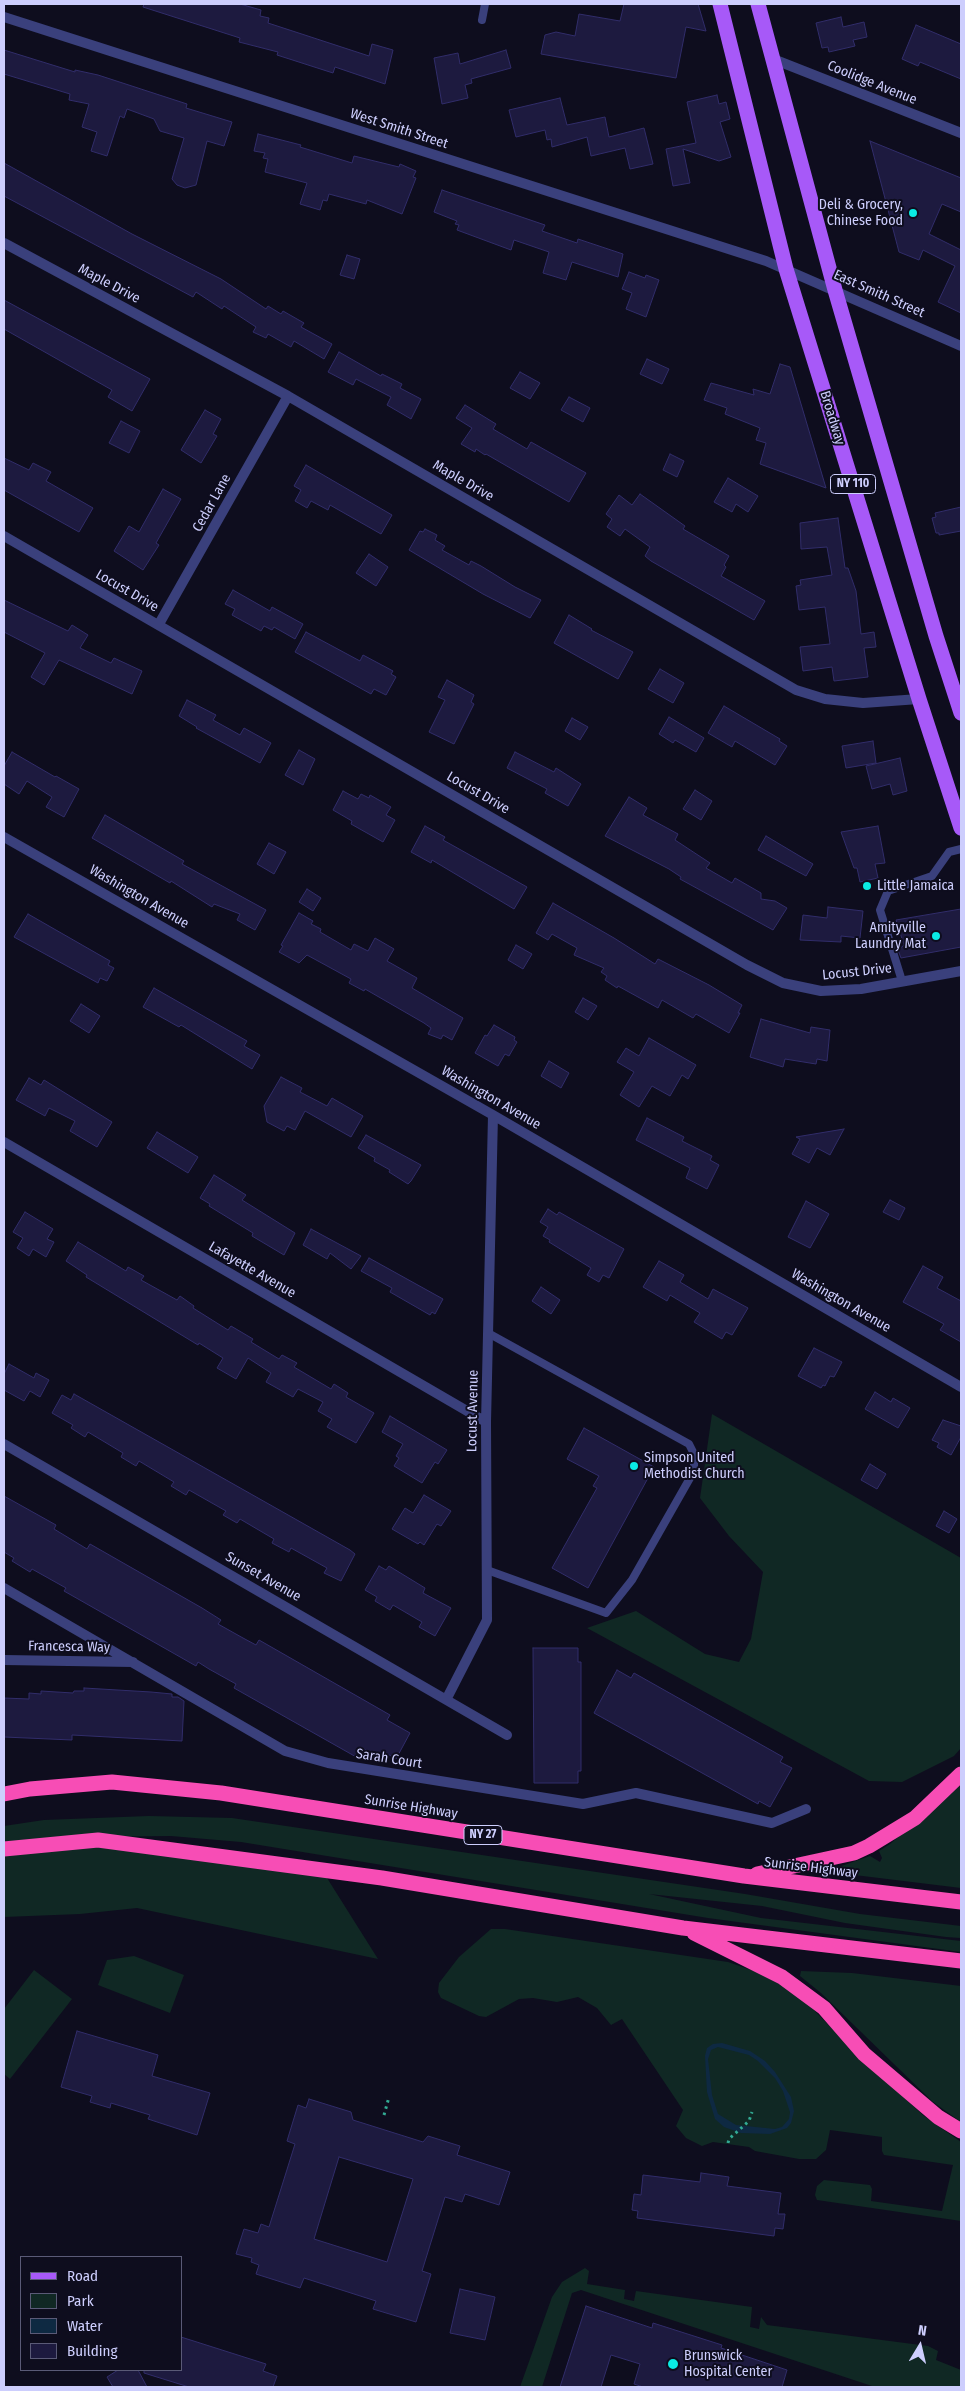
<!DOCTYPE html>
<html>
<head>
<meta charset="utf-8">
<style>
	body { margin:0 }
	#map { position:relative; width:965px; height:2391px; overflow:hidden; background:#0e0d1e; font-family:"Fira Sans Condensed",sans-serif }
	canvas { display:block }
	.frame { position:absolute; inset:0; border:5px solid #cdcefd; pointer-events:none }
	.legend { position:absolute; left:20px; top:2256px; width:162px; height:115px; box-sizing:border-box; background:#0e0d1e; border:1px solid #5a5a77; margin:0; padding:6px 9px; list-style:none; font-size:15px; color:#cdcefd }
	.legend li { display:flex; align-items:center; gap:10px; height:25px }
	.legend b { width:25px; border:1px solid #5a5a77 }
	.north { position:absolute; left:895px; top:2321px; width:50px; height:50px; -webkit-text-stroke:4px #0e0d1e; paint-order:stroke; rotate:9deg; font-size:14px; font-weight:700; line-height:20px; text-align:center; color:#cdcefd }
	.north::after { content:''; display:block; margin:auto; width:18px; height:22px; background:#cdcefd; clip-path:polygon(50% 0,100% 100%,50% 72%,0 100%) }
</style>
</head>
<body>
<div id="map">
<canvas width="965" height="2391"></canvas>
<div class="frame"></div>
<ul class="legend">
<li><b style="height:6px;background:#a759f8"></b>Road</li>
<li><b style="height:14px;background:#102824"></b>Park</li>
<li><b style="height:14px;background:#0e2942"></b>Water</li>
<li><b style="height:14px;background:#1d1a3f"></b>Building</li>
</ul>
<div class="north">N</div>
</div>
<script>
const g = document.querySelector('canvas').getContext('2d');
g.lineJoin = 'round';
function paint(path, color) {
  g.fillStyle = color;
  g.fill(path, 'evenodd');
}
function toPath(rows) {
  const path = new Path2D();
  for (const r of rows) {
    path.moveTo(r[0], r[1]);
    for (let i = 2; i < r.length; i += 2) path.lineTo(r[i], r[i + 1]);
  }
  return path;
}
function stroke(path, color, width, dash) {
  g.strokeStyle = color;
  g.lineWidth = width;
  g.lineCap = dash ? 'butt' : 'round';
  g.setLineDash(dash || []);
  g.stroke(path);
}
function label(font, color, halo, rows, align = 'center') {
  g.font = font + ' "Fira Sans Condensed",sans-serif';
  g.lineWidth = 4;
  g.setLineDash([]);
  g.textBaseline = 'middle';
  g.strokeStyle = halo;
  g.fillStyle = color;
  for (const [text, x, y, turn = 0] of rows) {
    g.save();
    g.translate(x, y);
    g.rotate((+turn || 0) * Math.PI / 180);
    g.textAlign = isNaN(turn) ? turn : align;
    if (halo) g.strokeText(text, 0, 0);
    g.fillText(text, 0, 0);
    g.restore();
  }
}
paint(toPath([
	[712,1414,961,1558,961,1748,954,1756,902,1782,869,1781,587,1628,636,1611,705,1654,739,1662,751,1639,763,1572,729,1536,700,1498],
	[959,1785,961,1789,961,1888,830,1872,830,1870,870,1856,880,1862,882,1858,879,1851,890,1844],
	[149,1816,232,1818,745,1894,860,1914,961,1926,961,1938,946,1937,845,1923,762,1906,649,1894,761,1918,961,1941,961,1952,708,1918,241,1842,171,1836,73,1837,4,1843,4,1826,44,1820],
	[77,1842,322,1870,378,1959,137,1908,80,1914,4,1917,4,1850],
	[491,1929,505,1929,728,1962,757,1972,783,1986,806,2002,864,2061,924,2116,961,2142,961,2221,817,2200,815,2195,817,2186,824,2180,870,2185,872,2189,871,2201,942,2211,953,2165,884,2155,882,2151,882,2137,830,2130,826,2150,816,2159,799,2159,755,2151,749,2147,713,2142,702,2146,686,2138,676,2126,683,2110,622,2019,611,2025,597,2008,578,1997,557,2002,533,1998,519,1999,486,2017,479,2016,441,1998,438,1992,439,1983,459,1957],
	[134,1956,184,1975,170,2013,98,1985,107,1960],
	[34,1970,72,1999,10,2079,4,2074,4,2009],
	[801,1971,852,1973,961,1986,961,2122,933,2102,821,1993,800,1976],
	[585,2268,589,2271,587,2284,625,2290,624,2299,634,2301,636,2291,752,2307,750,2327,759,2329,761,2317,767,2325,928,2346,938,2351,936,2360,961,2370,961,2387,875,2387,581,2290,572,2293,542,2387,520,2387,552,2297,562,2282]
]), '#102824');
paint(toPath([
	[722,2043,750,2051,765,2061,775,2072,791,2097,794,2111,791,2123,787,2128,770,2134,741,2133,724,2127,715,2119,707,2092,705,2056,707,2048,713,2044],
	[718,2047,749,2055,758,2061,775,2078,783,2091,790,2112,789,2119,782,2127,775,2129,736,2125,718,2114,712,2095,708,2059,711,2050]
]), '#0e2942');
const building = toPath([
	[144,4,240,4,261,10,260,16,269,18,268,23,369,56,372,44,393,50,385,84,335,67,333,73,277,55,278,52,239,42,240,38,143,7,144,4],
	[624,4,698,4,706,31,686,27,676,78,541,54,545,35,556,32,575,36,579,14,620,21,624,4],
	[841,17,843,27,864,22,867,37,853,40,855,46,829,52,828,47,822,48,816,23,841,17],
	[916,25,961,44,961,79,920,62,918,66,902,59,916,25],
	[4,50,75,72,75,70,98,75,187,104,186,108,232,122,224,146,207,141,196,185,185,188,177,185,172,179,184,138,160,131,154,119,127,109,124,118,120,116,107,156,91,151,97,132,82,127,89,104,69,100,70,94,4,74,4,50],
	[506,50,511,68,471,79,472,83,465,85,468,98,442,104,434,58,458,53,460,64,506,50],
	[717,95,719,104,726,102,730,119,720,122,731,157,719,161,683,149,690,183,673,186,666,149,696,143,687,102,717,95],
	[560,98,567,125,605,117,609,137,644,128,653,164,630,169,625,148,591,156,587,137,552,147,551,139,547,140,545,130,516,137,509,110,560,98],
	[258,134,301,145,300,147,352,163,354,156,399,167,400,164,416,171,413,177,416,178,402,214,367,200,366,204,329,194,327,201,323,200,320,210,300,204,307,183,265,172,268,159,263,158,265,153,254,151,258,134],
	[870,141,961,178,961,212,942,204,929,234,961,250,961,313,938,302,955,266,923,250,919,260,899,252,870,141],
	[4,163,132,234,221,279,266,309,268,306,281,314,283,311,304,323,301,327,332,344,324,359,294,341,291,347,268,334,266,338,253,332,256,327,224,306,222,309,196,292,193,297,4,196,4,163],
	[442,190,545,225,542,231,577,243,578,239,623,254,618,277,572,262,566,280,543,273,549,252,514,240,511,250,457,230,459,225,455,224,457,221,434,212,442,190],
	[347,255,360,259,354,279,340,275,347,255],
	[629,272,645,278,646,275,659,280,646,317,626,309,632,293,622,289,629,272],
	[4,300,150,379,132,411,108,397,112,390,4,329,4,300],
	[339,352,381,376,382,374,402,384,400,388,421,399,411,419,387,405,391,397,356,379,353,385,328,372,339,352],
	[647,359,669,369,662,384,640,374,647,359],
	[780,364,790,367,826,488,760,464,766,443,756,440,760,428,725,414,727,408,704,400,711,383,754,395,753,389,770,394,780,364],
	[520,372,540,383,530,399,510,388,520,372],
	[569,397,590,408,583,422,561,410,569,397],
	[465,405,496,424,493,429,527,449,531,442,586,473,569,502,486,454,485,455,476,449,475,452,461,444,472,428,456,418,465,405],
	[205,410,221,419,213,434,217,436,201,463,181,450,205,410],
	[121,421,140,431,129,453,109,443,121,421],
	[670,454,684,461,677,477,663,470,670,454],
	[4,458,29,470,33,463,51,472,46,481,93,508,79,532,4,490,4,458],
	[306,465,392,515,381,534,330,505,328,510,311,501,307,508,295,501,301,490,294,486,306,465],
	[728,478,758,496,748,512,736,504,732,512,714,502,728,478],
	[163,489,181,499,156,543,159,545,143,570,114,551,129,526,139,532,163,489],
	[640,494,685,526,683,529,729,556,724,565,726,567,721,576,765,601,754,620,651,561,645,556,650,547,625,529,620,536,607,527,612,519,606,514,619,495,632,505,640,494],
	[961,507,961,531,939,535,939,533,936,533,932,518,936,517,935,513,961,507],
	[838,518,845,568,848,568,856,591,861,634,874,632,876,647,864,648,868,677,834,681,832,667,803,671,800,647,830,644,825,607,799,610,796,586,801,585,800,580,832,575,827,547,801,549,800,523,838,518],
	[425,529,437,535,435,540,445,546,442,550,469,565,471,561,481,566,515,587,541,600,530,618,483,594,409,550,420,531,423,532,425,529],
	[369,554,388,567,376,586,356,573,369,554],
	[233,590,270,611,272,607,303,624,295,639,274,627,272,630,264,626,261,631,232,615,235,609,225,604,233,590],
	[4,600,68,631,72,625,88,635,80,648,111,663,114,658,142,671,132,694,59,660,44,685,31,677,45,653,4,632,4,600],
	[569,615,592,629,591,630,633,652,618,679,554,643,569,615],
	[306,632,360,661,363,655,393,671,391,674,396,677,386,695,374,689,371,694,295,652,306,632],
	[660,669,684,683,673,703,648,689,660,669],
	[447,680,474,695,471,702,474,704,454,744,429,732,445,700,438,697,447,680],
	[187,700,216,715,213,720,240,735,244,728,271,743,260,763,196,728,197,727,179,716,187,700],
	[724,706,780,739,779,741,787,746,775,765,735,741,732,747,708,733,724,706],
	[669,717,704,738,696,752,675,740,673,743,659,734,669,717],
	[572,718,588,727,580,740,565,731,572,718],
	[873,741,876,763,846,768,842,746,873,741],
	[299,750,315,759,303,785,285,775,299,750],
	[12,752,55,777,56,776,79,789,64,817,46,807,52,797,27,781,19,794,4,784,4,766,12,752],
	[515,752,554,772,556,768,581,784,568,806,545,793,547,789,507,768,515,752],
	[900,758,907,791,893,795,890,784,872,789,866,766,900,758],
	[695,790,712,801,701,820,683,809,695,790],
	[343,791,358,799,361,794,369,798,370,795,391,807,386,815,395,820,383,842,351,824,352,821,333,810,343,791],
	[629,797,647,808,643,815,678,834,675,840,710,863,706,868,732,883,735,878,761,893,761,899,775,901,787,908,773,930,680,879,681,877,669,869,605,836,629,797],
	[105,815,184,861,182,864,266,910,255,930,237,920,240,914,214,904,212,907,171,881,170,883,92,838,105,815],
	[425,826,445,837,443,840,527,887,514,909,432,860,431,863,411,852,425,826],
	[878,826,885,863,875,864,878,878,860,882,857,868,854,868,841,832,878,826],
	[766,836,813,864,806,876,758,850,766,836],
	[269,843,286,852,274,874,257,864,269,843],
	[307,889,321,898,313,911,299,902,307,889],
	[553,903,614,938,655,964,658,959,709,985,742,1005,738,1013,740,1013,729,1033,696,1014,693,1018,662,1000,658,1008,618,986,617,988,605,980,607,976,601,972,604,968,574,955,577,948,552,934,548,940,536,933,553,903],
	[828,907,863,911,860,938,841,936,841,942,800,940,803,915,827,918,828,907],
	[961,909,961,947,901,958,898,950,904,945,896,920,961,909],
	[299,913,313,921,311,924,321,929,320,932,351,950,354,944,368,951,375,938,394,949,387,961,417,978,412,988,463,1018,452,1040,443,1035,441,1039,428,1034,431,1028,424,1023,365,989,364,991,349,983,351,979,307,955,299,963,279,952,283,946,281,945,299,913],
	[28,914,110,961,108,965,114,968,107,981,100,978,98,983,14,937,28,914],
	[516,945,532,954,523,969,508,960,516,945],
	[154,988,247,1041,244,1046,260,1055,252,1069,181,1025,179,1027,143,1007,154,988],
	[583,998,597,1006,588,1020,575,1012,583,998],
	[81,1004,100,1016,89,1033,70,1021,81,1004],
	[761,1019,810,1033,811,1027,830,1030,827,1061,817,1059,816,1064,785,1059,783,1067,750,1057,761,1019],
	[494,1025,515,1037,514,1040,517,1042,509,1056,505,1054,498,1066,475,1053,485,1035,487,1036,494,1025],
	[649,1038,696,1065,688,1079,682,1075,670,1096,652,1086,639,1107,620,1095,634,1072,617,1062,626,1048,639,1056,649,1038],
	[549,1061,569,1073,561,1088,541,1076,549,1061],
	[281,1077,302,1088,300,1092,327,1106,332,1098,363,1116,351,1137,305,1111,295,1130,287,1126,284,1131,267,1122,264,1106,281,1077],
	[29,1078,41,1085,44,1080,112,1122,97,1147,70,1131,75,1121,49,1108,45,1116,16,1100,29,1078],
	[647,1118,684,1137,682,1141,712,1156,710,1160,719,1165,707,1189,686,1178,690,1168,636,1140,647,1118],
	[844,1129,830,1155,817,1148,809,1163,792,1154,800,1139,796,1137,844,1129],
	[157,1132,198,1157,188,1173,147,1148,157,1132],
	[366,1135,421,1165,411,1181,408,1184,389,1172,390,1170,374,1161,375,1158,358,1148,366,1135],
	[214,1175,246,1195,242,1200,295,1233,284,1255,252,1236,253,1233,209,1206,210,1204,200,1198,214,1175],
	[890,1200,905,1208,899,1220,883,1212,890,1200],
	[806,1201,829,1214,810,1248,788,1237,806,1201],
	[548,1209,557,1215,559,1212,624,1249,609,1278,603,1275,599,1282,587,1275,591,1268,549,1242,550,1240,543,1236,548,1227,540,1222,548,1209],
	[25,1212,53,1229,47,1239,54,1242,46,1257,33,1249,29,1256,17,1248,23,1238,13,1232,25,1212],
	[311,1229,361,1256,351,1269,330,1253,327,1259,303,1245,311,1229],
	[78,1242,126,1271,128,1267,144,1276,141,1280,177,1300,180,1296,194,1306,193,1308,228,1330,231,1326,253,1339,251,1342,279,1359,282,1355,297,1363,294,1367,331,1389,334,1384,348,1393,346,1397,374,1413,356,1443,327,1427,332,1419,318,1411,323,1402,298,1389,293,1397,266,1382,271,1373,248,1358,236,1379,217,1368,223,1358,199,1343,198,1345,86,1277,87,1275,66,1261,78,1242],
	[369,1258,443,1299,435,1314,432,1312,430,1315,390,1292,392,1288,361,1271,369,1258],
	[659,1261,684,1275,680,1282,708,1299,713,1289,748,1308,732,1335,726,1332,722,1339,694,1322,700,1313,670,1295,667,1301,643,1287,659,1261],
	[923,1266,943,1277,937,1288,961,1301,961,1342,940,1330,944,1324,903,1302,923,1266],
	[541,1287,560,1300,551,1314,532,1301,541,1287],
	[814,1348,842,1362,834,1377,830,1376,825,1386,823,1385,821,1388,798,1376,814,1348],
	[9,1364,34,1378,36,1373,49,1380,40,1397,30,1391,24,1401,4,1390,4,1374,9,1364],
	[875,1392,891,1402,893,1398,910,1408,898,1428,865,1409,875,1392],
	[74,1394,350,1550,355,1554,341,1581,324,1573,327,1568,291,1548,289,1552,272,1543,274,1539,240,1519,237,1523,223,1515,226,1511,189,1490,186,1495,171,1486,174,1482,139,1461,136,1466,121,1457,123,1453,88,1432,85,1437,71,1428,73,1425,52,1413,62,1395,71,1400,74,1394],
	[390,1416,447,1450,438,1464,435,1462,422,1483,394,1466,399,1458,396,1456,403,1444,382,1432,390,1416],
	[943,1420,961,1426,961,1437,951,1455,937,1447,939,1443,932,1440,943,1420],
	[584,1428,654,1467,588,1588,552,1568,597,1488,593,1486,599,1476,567,1459,584,1428],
	[870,1464,886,1474,877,1489,861,1480,870,1464],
	[424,1495,451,1511,441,1526,437,1524,424,1545,420,1542,418,1544,392,1529,405,1508,413,1513,424,1495],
	[4,1496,56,1525,54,1529,87,1549,90,1544,202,1608,221,1620,218,1624,243,1638,256,1645,259,1640,390,1715,387,1720,410,1733,396,1759,386,1753,382,1759,364,1749,358,1758,234,1688,236,1684,209,1669,198,1662,196,1666,64,1591,66,1588,32,1569,30,1572,12,1561,14,1558,4,1552,4,1496],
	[944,1511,957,1519,949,1533,936,1526,944,1511],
	[379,1566,386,1570,389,1566,425,1588,423,1593,451,1608,435,1636,419,1627,422,1622,393,1605,390,1610,375,1601,377,1597,365,1590,379,1566],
	[533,1648,578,1648,578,1662,581,1662,581,1771,578,1771,578,1783,534,1783,533,1648],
	[617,1670,631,1678,634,1673,783,1757,780,1762,792,1768,770,1807,759,1801,758,1804,594,1713,617,1670],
	[84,1688,151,1692,172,1694,172,1697,178,1697,184,1701,182,1741,72,1735,72,1740,4,1737,4,1698,29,1699,29,1693,41,1694,41,1691,73,1693,74,1691,84,1691,84,1688],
	[77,2031,158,2055,152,2076,210,2093,197,2135,148,2119,150,2115,111,2103,110,2108,90,2102,92,2096,61,2087,77,2031],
	[309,2099,351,2112,353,2120,423,2142,428,2136,460,2146,457,2155,510,2172,499,2205,465,2194,462,2202,445,2197,422,2271,431,2274,416,2322,373,2309,376,2301,304,2278,300,2288,256,2274,259,2265,251,2262,252,2258,236,2254,244,2229,258,2233,261,2224,269,2227,295,2144,287,2141,298,2105,306,2108,309,2099],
	[339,2157,413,2179,387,2262,314,2239,339,2157],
	[701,2173,729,2177,727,2186,781,2193,778,2214,785,2214,783,2229,775,2228,774,2236,637,2218,638,2211,632,2210,634,2194,641,2195,643,2175,700,2182,701,2173],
	[460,2289,495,2297,485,2340,450,2333,460,2289],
	[586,2306,652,2328,653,2323,722,2345,721,2348,787,2370,782,2387,643,2387,634,2384,640,2364,611,2355,601,2387,560,2387,586,2306],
	[181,2337,266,2364,263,2371,277,2376,273,2387,189,2387,144,2373,144,2370,181,2370,181,2337],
	[118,2370,138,2370,147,2387,113,2387,107,2377,118,2370]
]);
paint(building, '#1d1a3f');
stroke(building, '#312d6a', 1);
stroke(toPath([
	[384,2115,389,2097],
	[728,2143,729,2139,749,2121,752,2112]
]), '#32ab94', 3, [2.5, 4]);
stroke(toPath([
	[482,20,485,4],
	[902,981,880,910,888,891,932,876,949,852,961,849],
	[487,1570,606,1613,632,1580,694,1471,694,1454,689,1444,488,1333]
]), '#3a407c', 8);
stroke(toPath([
	[4,17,766,261,961,346],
	[773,59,961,133],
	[4,243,288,396,796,690,825,699,863,703,919,699],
	[4,536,747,965,783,983,821,991,861,989,961,971],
	[159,624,288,396],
	[4,837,493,1115,961,1387],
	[4,1142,486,1422],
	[4,1444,507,1735],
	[4,1588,285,1751,328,1763,583,1804,636,1793,772,1823,806,1809],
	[4,1660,133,1662],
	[447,1698,487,1620,486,1422,493,1115]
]), '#3a407c', 10);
stroke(toPath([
	[720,4,786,269,919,699,961,828],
	[758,4,835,290,936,636,961,713]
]), '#a759f8', 15);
stroke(toPath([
	[4,1794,30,1789,112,1782,221,1793,744,1876,961,1902],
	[4,1849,98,1840,382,1878,683,1928,961,1961],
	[757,1874,854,1853,869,1846,915,1818,961,1774],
	[694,1933,782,1977,824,2008,864,2054,938,2117,961,2131]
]), '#f74db5', 15);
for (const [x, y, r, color] of [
	[913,213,5,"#0aebe4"],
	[867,886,5,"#0aebe4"],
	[936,936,5,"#0aebe4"],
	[634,1466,5,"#0aebe4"],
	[673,2364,6,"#0aebe4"]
]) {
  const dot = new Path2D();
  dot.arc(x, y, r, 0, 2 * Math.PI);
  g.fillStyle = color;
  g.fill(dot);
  stroke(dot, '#0e0d1e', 2);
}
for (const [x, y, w] of [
	[853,484,45],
	[483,1835,38]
]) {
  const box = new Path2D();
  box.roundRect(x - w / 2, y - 9.5, w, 19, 4);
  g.fillStyle = '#0e0d1e';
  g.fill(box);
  stroke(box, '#cdcefd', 1);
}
label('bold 12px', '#cdcefd', null, [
	["NY 110",853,484],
	["NY 27",483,1835]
]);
label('14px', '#cdcefd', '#0e0d1e', [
	["Coolidge Avenue",872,83,22],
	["West Smith Street",399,129,18],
	["Maple Drive",109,284,28],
	["East Smith Street",879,294,24],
	["Broadway",832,418,73],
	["Maple Drive",463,481,30],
	["Cedar Lane",212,503,-61],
	["Locust Drive",127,591,30],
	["Locust Drive",478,793,30],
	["Washington Avenue",139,897,30],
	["Locust Drive",857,972,-6],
	["Washington Avenue",491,1098,30],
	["Lafayette Avenue",252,1270,30],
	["Washington Avenue",841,1301,30],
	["Locust Avenue",473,1411,-89],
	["Sunset Avenue",263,1577,30],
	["Francesca Way",69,1647,1],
	["Sarah Court",389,1759,9],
	["Sunrise Highway",411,1807,9],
	["Sunrise Highway",811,1868,7]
]);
label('14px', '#cdcefd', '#0e0d1e', [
	["Deli & Grocery,",903,205,"right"],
	["Chinese Food",903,221,"right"],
	["Little Jamaica",877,886],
	["Amityville",926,928,"right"],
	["Laundry Mat",926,944,"right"],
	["Simpson United",644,1458],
	["Methodist Church",644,1474],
	["Brunswick",684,2356],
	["Hospital Center",684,2372]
], 'left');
</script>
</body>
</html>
